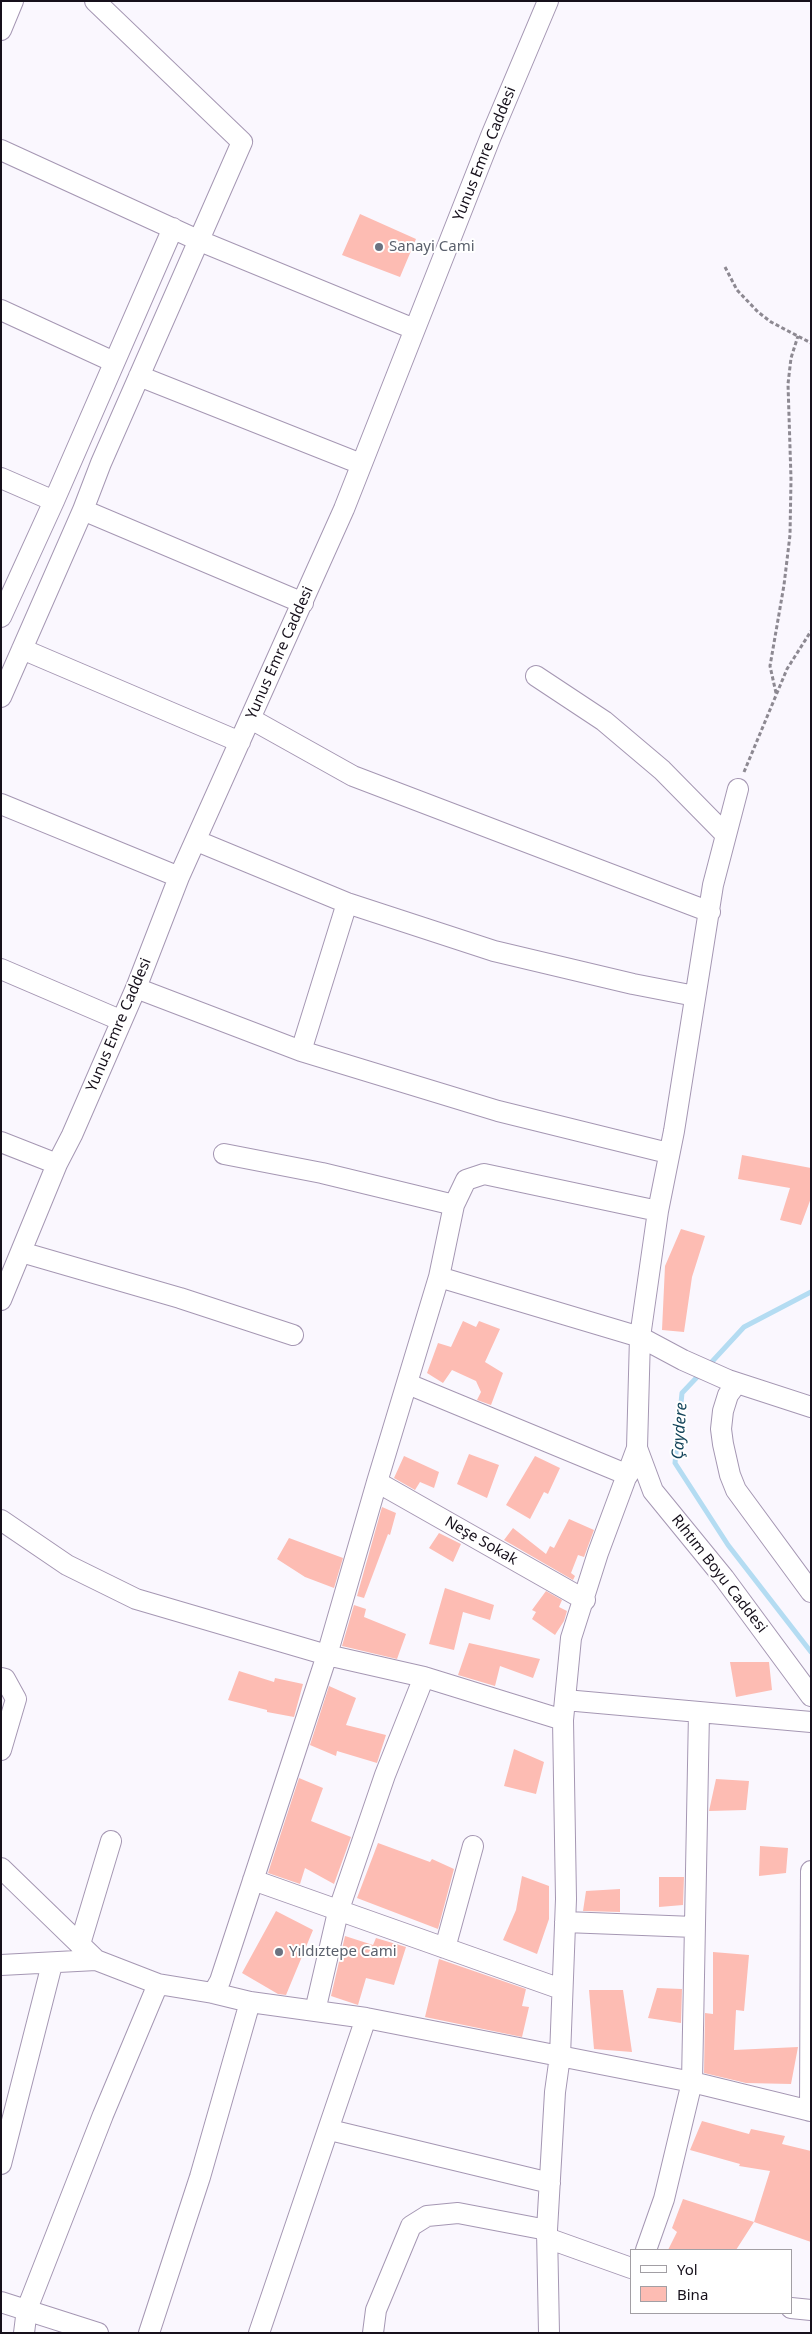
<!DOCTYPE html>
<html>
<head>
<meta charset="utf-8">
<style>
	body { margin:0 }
	#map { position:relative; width:812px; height:2334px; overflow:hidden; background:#faf7fe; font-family:"Noto Sans",sans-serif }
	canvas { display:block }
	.frame { position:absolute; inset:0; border:2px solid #16101b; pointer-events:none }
	.legend { position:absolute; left:630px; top:2249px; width:162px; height:65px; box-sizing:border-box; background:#fff; border:1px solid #a29fa4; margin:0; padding:6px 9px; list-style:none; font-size:15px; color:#16101b }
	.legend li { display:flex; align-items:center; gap:10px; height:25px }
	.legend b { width:25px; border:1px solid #a29fa4 }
</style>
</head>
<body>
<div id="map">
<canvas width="812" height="2334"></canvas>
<div class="frame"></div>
<ul class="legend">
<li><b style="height:6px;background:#fff"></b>Yol</li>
<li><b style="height:14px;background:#fdbcb3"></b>Bina</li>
</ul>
</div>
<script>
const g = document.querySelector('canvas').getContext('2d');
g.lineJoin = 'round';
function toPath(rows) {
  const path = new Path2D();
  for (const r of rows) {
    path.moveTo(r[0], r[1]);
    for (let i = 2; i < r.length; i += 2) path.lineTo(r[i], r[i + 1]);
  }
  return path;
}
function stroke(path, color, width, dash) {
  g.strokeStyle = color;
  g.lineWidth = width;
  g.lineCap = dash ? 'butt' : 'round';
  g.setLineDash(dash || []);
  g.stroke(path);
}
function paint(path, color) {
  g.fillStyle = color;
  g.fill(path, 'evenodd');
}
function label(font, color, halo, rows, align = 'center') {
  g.font = font + ' "Noto Sans",sans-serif';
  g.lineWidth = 4;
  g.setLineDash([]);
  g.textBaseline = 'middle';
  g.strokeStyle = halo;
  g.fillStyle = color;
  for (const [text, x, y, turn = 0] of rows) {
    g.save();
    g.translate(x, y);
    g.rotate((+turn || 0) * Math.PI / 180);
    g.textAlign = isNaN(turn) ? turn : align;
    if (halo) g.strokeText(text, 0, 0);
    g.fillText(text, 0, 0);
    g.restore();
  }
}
stroke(toPath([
	[708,1366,744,1327,811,1292],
	[700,1374,682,1393,675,1463,728,1545,811,1652]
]), '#b4dcf2', 5);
paint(toPath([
	[360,214,416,239,400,277,342,255],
	[742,1155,811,1168,811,1198,801,1225,780,1220,790,1188,738,1179],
	[681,1229,705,1236,692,1277,684,1332,662,1330,665,1266],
	[463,1321,476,1327,479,1321,500,1329,485,1362,503,1373,491,1405,477,1400,481,1392,476,1381,452,1370,443,1383,427,1373,438,1343,451,1347],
	[469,1454,499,1465,487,1498,457,1484],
	[404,1456,439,1472,434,1488,420,1482,415,1490,394,1478],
	[535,1456,560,1468,548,1494,544,1492,530,1519,506,1505],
	[382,1507,396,1513,390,1535,388,1534,364,1598,357,1596],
	[569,1519,594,1530,584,1557,578,1555,571,1573,575,1576,573,1580,504,1540,513,1528,546,1554,550,1546,554,1548],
	[439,1533,461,1544,453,1562,429,1548],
	[289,1538,343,1558,334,1588,305,1577,277,1559],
	[445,1588,494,1605,490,1620,463,1612,454,1650,429,1644],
	[546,1591,562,1600,559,1607,567,1611,564,1621,555,1635,532,1619,536,1612,532,1610],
	[354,1605,366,1609,364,1617,406,1634,397,1659,342,1646],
	[469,1643,540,1659,533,1678,500,1666,495,1686,458,1675],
	[730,1662,769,1662,772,1690,736,1697],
	[239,1671,274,1682,275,1678,303,1684,294,1717,267,1712,267,1710,228,1700],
	[329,1686,356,1698,346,1725,386,1735,377,1763,337,1751,336,1756,310,1745],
	[514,1749,544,1762,536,1794,504,1786],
	[299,1778,323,1788,311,1821,351,1837,334,1884,305,1868,300,1884,268,1873],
	[716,1779,749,1781,746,1810,709,1811],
	[378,1843,430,1862,432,1859,454,1869,438,1929,357,1898],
	[760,1846,788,1848,786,1873,759,1876],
	[522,1876,549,1886,549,1919,537,1954,503,1940,516,1910],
	[659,1877,684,1877,683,1905,659,1907],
	[620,1889,620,1912,583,1911,586,1891],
	[276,1911,313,1930,286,1995,278,1994,242,1973],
	[345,1936,373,1945,376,1938,406,1947,394,1985,366,1978,358,2005,331,1996],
	[713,1952,749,1955,744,2011,736,2010,734,2050,798,2047,791,2084,746,2083,704,2073,705,2013,713,2014],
	[439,1959,526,1989,522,2006,529,2007,522,2037,425,2017],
	[657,1988,682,1989,681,2023,648,2018],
	[589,1990,623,1990,632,2052,594,2049],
	[702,2121,749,2134,751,2129,785,2136,782,2144,811,2151,811,2242,754,2222,770,2171,739,2166,740,2164,690,2150],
	[683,2199,754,2222,736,2250,668,2250,677,2232,672,2228]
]), '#fdbcb3');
const minor = toPath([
	[1,30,13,1],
	[1,150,200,241,414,329],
	[1,310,114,362],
	[139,376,361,464],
	[1,478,54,501],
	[83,510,303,603],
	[1,617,54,501,173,228],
	[22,649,240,742],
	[536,676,604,721,662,770,726,835],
	[1,697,83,510,101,463,242,142,95,1],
	[251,719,353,776,710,912],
	[1,804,179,877],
	[197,841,347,903,494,951,633,984,695,996],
	[1,969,120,1020],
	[136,988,301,1051,498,1111,668,1153],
	[301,1051,347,903],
	[1,1142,57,1164],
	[224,1154,322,1173,454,1205],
	[21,1252,180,1298,293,1335],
	[439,1277,640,1337,683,1360,728,1380,811,1407],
	[1,1300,57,1164,72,1135,136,988,179,877,344,509,491,136,548,1],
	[737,1383,728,1395,723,1411,721,1429,723,1444,730,1475,736,1490,811,1592],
	[408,1384,628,1475],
	[637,1448,653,1491,724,1578,811,1696],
	[377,1482,585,1600],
	[1,1520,67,1565,136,1599,327,1655,424,1677,563,1720],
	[1,1678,5,1679,16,1699,1,1750],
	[565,1700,811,1722],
	[1,1868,96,1960],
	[253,1880,561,1989],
	[565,1922,694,1927],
	[80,1944,111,1841],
	[445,1948,473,1846],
	[1,1965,96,1960,158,1984,213,1993,250,2002,366,2018,692,2082,811,2111],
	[213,1993,220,1981,327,1655,377,1482,439,1277,454,1205,466,1180,484,1174,658,1211],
	[315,2011,338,1912,385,1775,424,1677],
	[810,2111,811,1871],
	[330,2130,550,2183],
	[1,2164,52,1964],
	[547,2238,631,2268],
	[646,2250,664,2199,692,2082,699,1712],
	[1,2302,98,2333],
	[791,2308,811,2310],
	[24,2333,27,2309,103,2115,158,1984],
	[149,2333,200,2177,250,2002],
	[259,2333,366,2018],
	[373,2333,376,2310,411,2226,427,2216,458,2213,547,2230],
	[549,2333,547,2230,555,2092,560,2056,566,1899,563,1720,571,1638,598,1553,637,1448,640,1337,658,1211,674,1131,713,885,738,789]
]);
stroke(minor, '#a597b3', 22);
stroke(toPath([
	[725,267,737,290,758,312,771,322,811,343],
	[776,693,770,666,784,585,790,535,791,479,788,384,791,358,798,336],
	[744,772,787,669,811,631]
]), '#8d8992', 3, [4, 2.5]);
stroke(minor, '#fff', 20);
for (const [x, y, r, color] of [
	[379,247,5,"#6b7280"],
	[279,1952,5,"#6b7280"]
]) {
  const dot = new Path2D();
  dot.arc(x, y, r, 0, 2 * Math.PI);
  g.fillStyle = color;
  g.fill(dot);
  stroke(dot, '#fff', 2);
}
label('15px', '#16101b', '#fff', [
	["Yunus Emre Caddesi",485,154,-68],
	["Yunus Emre Caddesi",280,653,-66],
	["Yunus Emre Caddesi",119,1025,-67],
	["Neşe Sokak",481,1541,30],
	["Rıhtım Boyu Caddesi",719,1574,52]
]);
label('15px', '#5b616d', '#fff', [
	["Sanayi Cami",389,247],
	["Yıldıztepe Cami",289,1952]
], 'left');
label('italic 16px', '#13445a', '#fff', [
	["Çaydere",680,1431,-86]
]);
</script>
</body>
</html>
